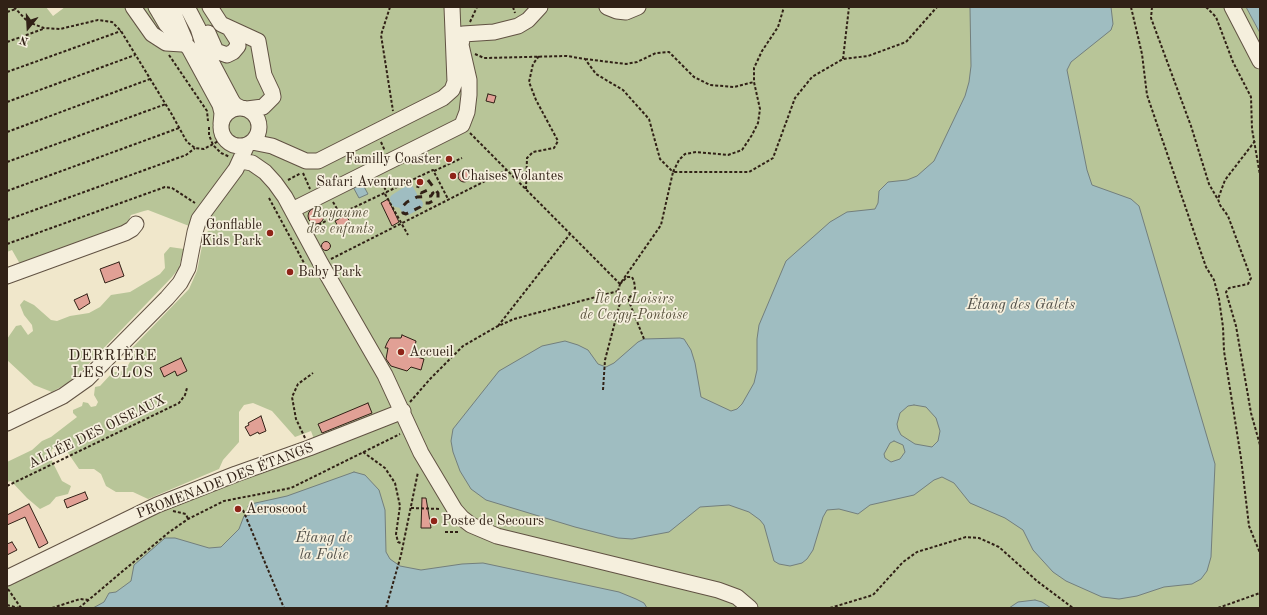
<!DOCTYPE html>
<html>
<head>
<meta charset="utf-8">
<style>
	body { margin:0 }
	#map { position:relative; width:1267px; height:615px; overflow:hidden; background:#f0e7cb; font-family:"Old Standard TT",serif }
	canvas { display:block }
	.frame { position:absolute; inset:0; border:8px solid #312116; pointer-events:none }
	.north { position:absolute; left:8px; top:8px; width:40px; height:40px; -webkit-text-stroke:3px #f5efdd; paint-order:stroke; rotate:198deg; font-size:11px; font-weight:700; line-height:16px; text-align:center; color:#312116 }
	.north::after { content:''; display:block; margin:auto; width:14px; height:18px; background:#312116; clip-path:polygon(50% 0,100% 100%,50% 72%,0 100%) }
</style>
</head>
<body>
<div id="map">
<canvas width="1267" height="615"></canvas>
<div class="frame"></div>
<div class="north">N</div>
</div>
<script>
const g = document.querySelector('canvas').getContext('2d');
g.lineJoin = 'round';
function paint(path, color) {
  g.fillStyle = color;
  g.fill(path, 'evenodd');
}
function toPath(rows) {
  const path = new Path2D();
  for (const r of rows) {
    if (r.length === 3) {
      path.moveTo(r[0] + r[2], r[1]);
      path.arc(r[0], r[1], r[2], 0, 2 * Math.PI);
      continue;
    }
    path.moveTo(r[0], r[1]);
    for (let i = 2; i < r.length; i += 2) path.lineTo(r[i], r[i + 1]);
  }
  return path;
}
function stroke(path, color, width, dash) {
  g.strokeStyle = color;
  g.lineWidth = width;
  g.lineCap = dash ? 'butt' : 'round';
  g.setLineDash(dash || []);
  g.stroke(path);
}
function label(font, color, halo, rows, align = 'center') {
  g.font = font + ' "Old Standard TT",serif';
  g.lineWidth = 3.5;
  g.setLineDash([]);
  g.textBaseline = 'middle';
  g.strokeStyle = halo;
  g.fillStyle = color;
  for (const [text, x, y, turn = 0] of rows) {
    g.save();
    g.translate(x, y);
    g.rotate((+turn || 0) * Math.PI / 180);
    g.textAlign = isNaN(turn) ? turn : align;
    if (halo) g.strokeText(text, 0, 0);
    g.fillText(text, 0, 0);
    g.restore();
  }
}
paint(toPath([
	[7,7,46,7,53,16,65,7,1246,7,1260,33,1260,608,7,608,7,574,315,442,311,431,295,437,272,411,253,403,244,405,239,412,239,442,223,460,219,469,148,499,133,492,116,492,106,486,101,474,94,469,79,469,66,450,59,446,52,449,50,457,62,481,71,486,68,494,56,497,50,504,40,509,27,498,11,481,7,482,7,462,32,450,42,441,51,437,77,417,73,413,73,410,82,406,83,402,88,403,91,407,96,406,98,402,94,395,95,387,100,386,113,372,120,372,126,369,135,353,132,348,189,289,197,271,204,236,208,231,215,229,206,227,202,231,148,210,144,211,131,215,126,226,20,264,12,250,7,252],
	[170,247,184,249,179,268,172,277,79,374,66,384,52,392,34,385,7,360,7,339,16,326,21,325,28,335,33,331,32,325,24,315,20,305,24,300,34,305,51,320,57,321,70,316,89,313,100,307,111,295,130,292,160,274,165,268,164,254]
]), '#b8c598');
const water = toPath([
	[970,7,1111,7,1113,24,1111,30,1071,62,1067,70,1087,170,1092,185,1131,199,1139,206,1215,464,1211,557,1207,571,1201,579,1192,584,1164,587,1137,596,1119,599,1102,597,1066,581,1053,572,1033,550,1023,530,1005,518,970,503,954,483,942,477,934,480,914,495,870,505,858,514,839,509,827,510,823,517,813,550,807,559,802,563,790,566,779,564,774,561,764,525,760,520,749,512,729,505,700,507,669,532,632,539,618,538,575,527,486,500,471,489,460,471,453,452,451,441,453,429,499,371,542,346,565,341,578,345,588,350,598,364,606,367,614,363,638,342,644,339,680,338,684,339,691,350,695,363,701,397,731,411,737,409,742,404,754,383,757,370,757,339,759,325,786,261,830,222,847,212,875,209,878,203,879,191,888,182,907,180,917,176,934,161,965,96,969,82,971,66,970,7],
	[914,405,926,407,936,418,940,431,938,441,932,447,915,444,901,435,898,429,897,424,900,413,908,406,914,405],
	[894,441,903,445,905,452,900,459,891,462,885,458,884,454,890,443,894,441],
	[1246,7,1260,7,1260,33,1246,7],
	[361,181,368,194,359,198,352,185,361,181],
	[354,472,365,475,379,490,385,510,386,552,390,559,400,566,421,570,462,564,483,563,619,592,636,599,644,603,647,608,93,608,104,602,109,593,116,592,131,581,134,565,165,538,175,538,209,548,221,547,239,529,244,516,250,515,248,506,251,504,287,496,354,472],
	[1035,600,1042,602,1051,608,1009,608,1018,602,1035,600]
]);
paint(water, '#9fbdc1');
stroke(water, '#737f7d', 1);
stroke(toPath([
	[409,190,412,195,407,200,409,205,416,203,418,204,407,210,402,203,396,202,395,199,409,190]
]), '#9fbdc1', 10);
const building = toPath([
	[488,94,496,96,494,103,486,101,488,94],
	[464,176,6],
	[388,199,399,222,392,226,381,203,388,199],
	[316,216,8],
	[346,215,351,224,340,230,335,221,346,215],
	[326,246,4.5],
	[119,262,124,276,105,283,100,269,119,262],
	[87,294,90,303,79,310,74,300,87,294],
	[402,335,416,341,413,356,424,359,421,370,411,367,407,371,391,366,386,359,388,348,385,348,387,343,390,338,401,338,402,335],
	[181,358,187,371,177,376,175,371,164,377,160,368,181,358],
	[368,403,372,413,322,433,318,424,368,403],
	[261,416,266,431,259,434,258,432,250,436,245,427,249,425,248,423,261,416],
	[85,492,88,499,67,508,64,500,85,492],
	[422,498,426,498,431,528,421,528,422,498],
	[29,504,48,543,39,548,25,517,7,525,7,515,29,504],
	[12,542,17,550,7,555,7,544,12,542]
]);
paint(building, '#e1a095');
stroke(building, '#312116', 1);
const minor = toPath([
	[133,7,152,34,166,43,182,44],
	[156,7,166,24,189,48,220,105,222,113,221,124],
	[171,7,185,40],
	[187,7,198,28,205,50,232,101,235,105,241,108],
	[210,7,221,24,258,41,264,75,272,92,273,97,263,107,247,109],
	[607,7,617,11,626,12,638,7],
	[1232,7,1260,61],
	[208,33,216,51,227,55,233,52,238,46,237,40,230,29],
	[240,127,19],
	[252,142,272,146,306,161,318,161,443,98,452,90,455,82,452,7],
	[241,161,252,163,265,172,275,183,285,197,321,264,385,375,421,453,455,510,462,518,471,525,497,536,718,590,737,597,750,608],
	[292,210,462,125,467,112,469,95,469,80,461,45,463,34,494,32,518,26,528,20,540,7],
	[7,276,125,233,132,229,136,224],
	[7,423,63,396,87,379,167,298,180,283,188,268,195,232,199,219,236,169,247,145],
	[7,578,157,505,236,474,309,448,403,411]
]);
stroke(minor, '#615243', 17);
stroke(toPath([
	[14,7,28,22,44,28,60,29,98,20,112,22,121,31,171,113,187,142,195,148,204,149,224,138],
	[390,7,381,35,393,111],
	[513,7,515,13],
	[1131,7,1142,54,1147,95,1206,267,1214,280,1219,299,1223,327,1224,351,1241,458,1249,526,1260,553],
	[1152,7,1151,18,1191,126,1209,184,1217,198],
	[1206,7,1216,17,1233,62,1251,97,1252,129,1260,175],
	[7,12,16,9],
	[470,22,477,7],
	[7,42,43,29],
	[475,54,484,58,567,56,585,59,596,74,623,90,649,119,660,159,673,172,679,160,685,154,696,152,728,155,742,150,752,135,758,123,760,109,754,82,754,68,762,51,778,27,784,7],
	[169,55,207,111,208,121],
	[585,59,626,64,637,62,656,53,669,52,694,77,710,85,734,87,754,82],
	[843,59,849,7],
	[7,72,121,31],
	[7,102,135,55],
	[209,127,209,135,213,145,221,153,230,157],
	[7,132,150,79],
	[470,133,620,284],
	[1255,141,1225,180,1218,199,1220,205,1228,216,1251,278,1248,284,1229,288,1226,292,1236,326,1251,413,1260,445],
	[381,142,385,151],
	[7,162,166,104],
	[434,171,462,158],
	[303,173,310,189],
	[380,178,387,193],
	[288,180,301,173],
	[526,189,527,158,533,152,554,148,558,141,536,100,529,82,533,64,539,56],
	[7,191,179,128],
	[385,194,408,235],
	[269,198,310,274],
	[333,202,340,214,433,170,448,199],
	[7,220,186,155,195,148],
	[314,227,340,214],
	[7,244,165,187,172,188,195,203],
	[331,259,507,170],
	[620,284,627,277,632,277,634,281,635,288,632,295,628,299,621,299,618,291,620,284,661,225,673,172,749,172,773,158,795,98,812,77,843,59,868,56,906,42,937,7],
	[628,299,644,339],
	[498,326,570,234],
	[603,390,605,360,621,299],
	[410,402,431,378,463,346,496,327,514,319,618,291],
	[305,438,296,419,292,397,298,384,313,373],
	[363,452,385,468,395,483,400,506,396,534,398,542,403,544],
	[7,486,179,403,185,395,187,388],
	[411,508,440,509],
	[243,510,284,608],
	[173,511,186,514,188,519],
	[445,532,460,532],
	[8,589,21,608],
	[7,605,19,608],
	[52,608,80,599,89,600],
	[79,608,168,533,188,519,224,501,291,488,400,434],
	[386,608,401,555,418,472],
	[830,608,873,595,903,562,917,552,966,537,979,538,999,547,1037,581,1073,608],
	[1218,608,1260,593]
]), '#312116', 2, [3, 2]);
stroke(minor, '#f5efdd', 15);
stroke(toPath([
	[428,180,438,193,438,198,429,203,423,203,420,207,406,214,403,213,402,207,407,202,417,197,431,196,433,193,430,189,421,193,417,191,418,186,428,180]
]), '#312116', 3, [7, 7]);
for (const [x, y, r, color] of [
	[449,159,4,"#8f2418"],
	[453,176,4,"#8f2418"],
	[420,182,4,"#8f2418"],
	[270,233,4,"#8f2418"],
	[290,272,4,"#8f2418"],
	[401,352,4,"#8f2418"],
	[238,509,4,"#8f2418"],
	[434,521,4,"#8f2418"]
]) {
  const dot = new Path2D();
  dot.arc(x, y, r, 0, 2 * Math.PI);
  g.fillStyle = color;
  g.fill(dot);
  stroke(dot, '#f5efdd', 1.5);
}
label('14px', '#312116', '#f5efdd', [
	["Familly Coaster",441,159,"right"],
	["Chaises Volantes",461,176],
	["Safari Aventure",412,182,"right"],
	["Gonflable",262,225,"right"],
	["Kids Park",262,241,"right"],
	["Baby Park",298,272],
	["Accueil",409,352],
	["Aeroscoot",246,509],
	["Poste de Secours",442,521]
], 'left');
label('italic 14px', '#5a523d', '#f5efdd', [
	["Royaume",340,213],
	["des enfants",340,229],
	["Île de Loisirs",634,299],
	["de Cergy-Pontoise",634,315]
]);
label('14px', '#312116', '#f5efdd', [
	["ALLÉE DES OISEAUX",97,432,-26],
	["PROMENADE DES ÉTANGS",225,481,-21]
]);
label('italic 15px', '#525049', '#f5efdd', [
	["Étang des Galets",1021,305],
	["Étang de",324,538],
	["la Folie",324,555]
]);
g.letterSpacing = '1px';
label('15px', '#312116', '#f5efdd', [
	["DERRIÈRE",113,356],
	["LES CLOS",113,373]
]);
g.letterSpacing = '0px';
</script>
</body>
</html>
